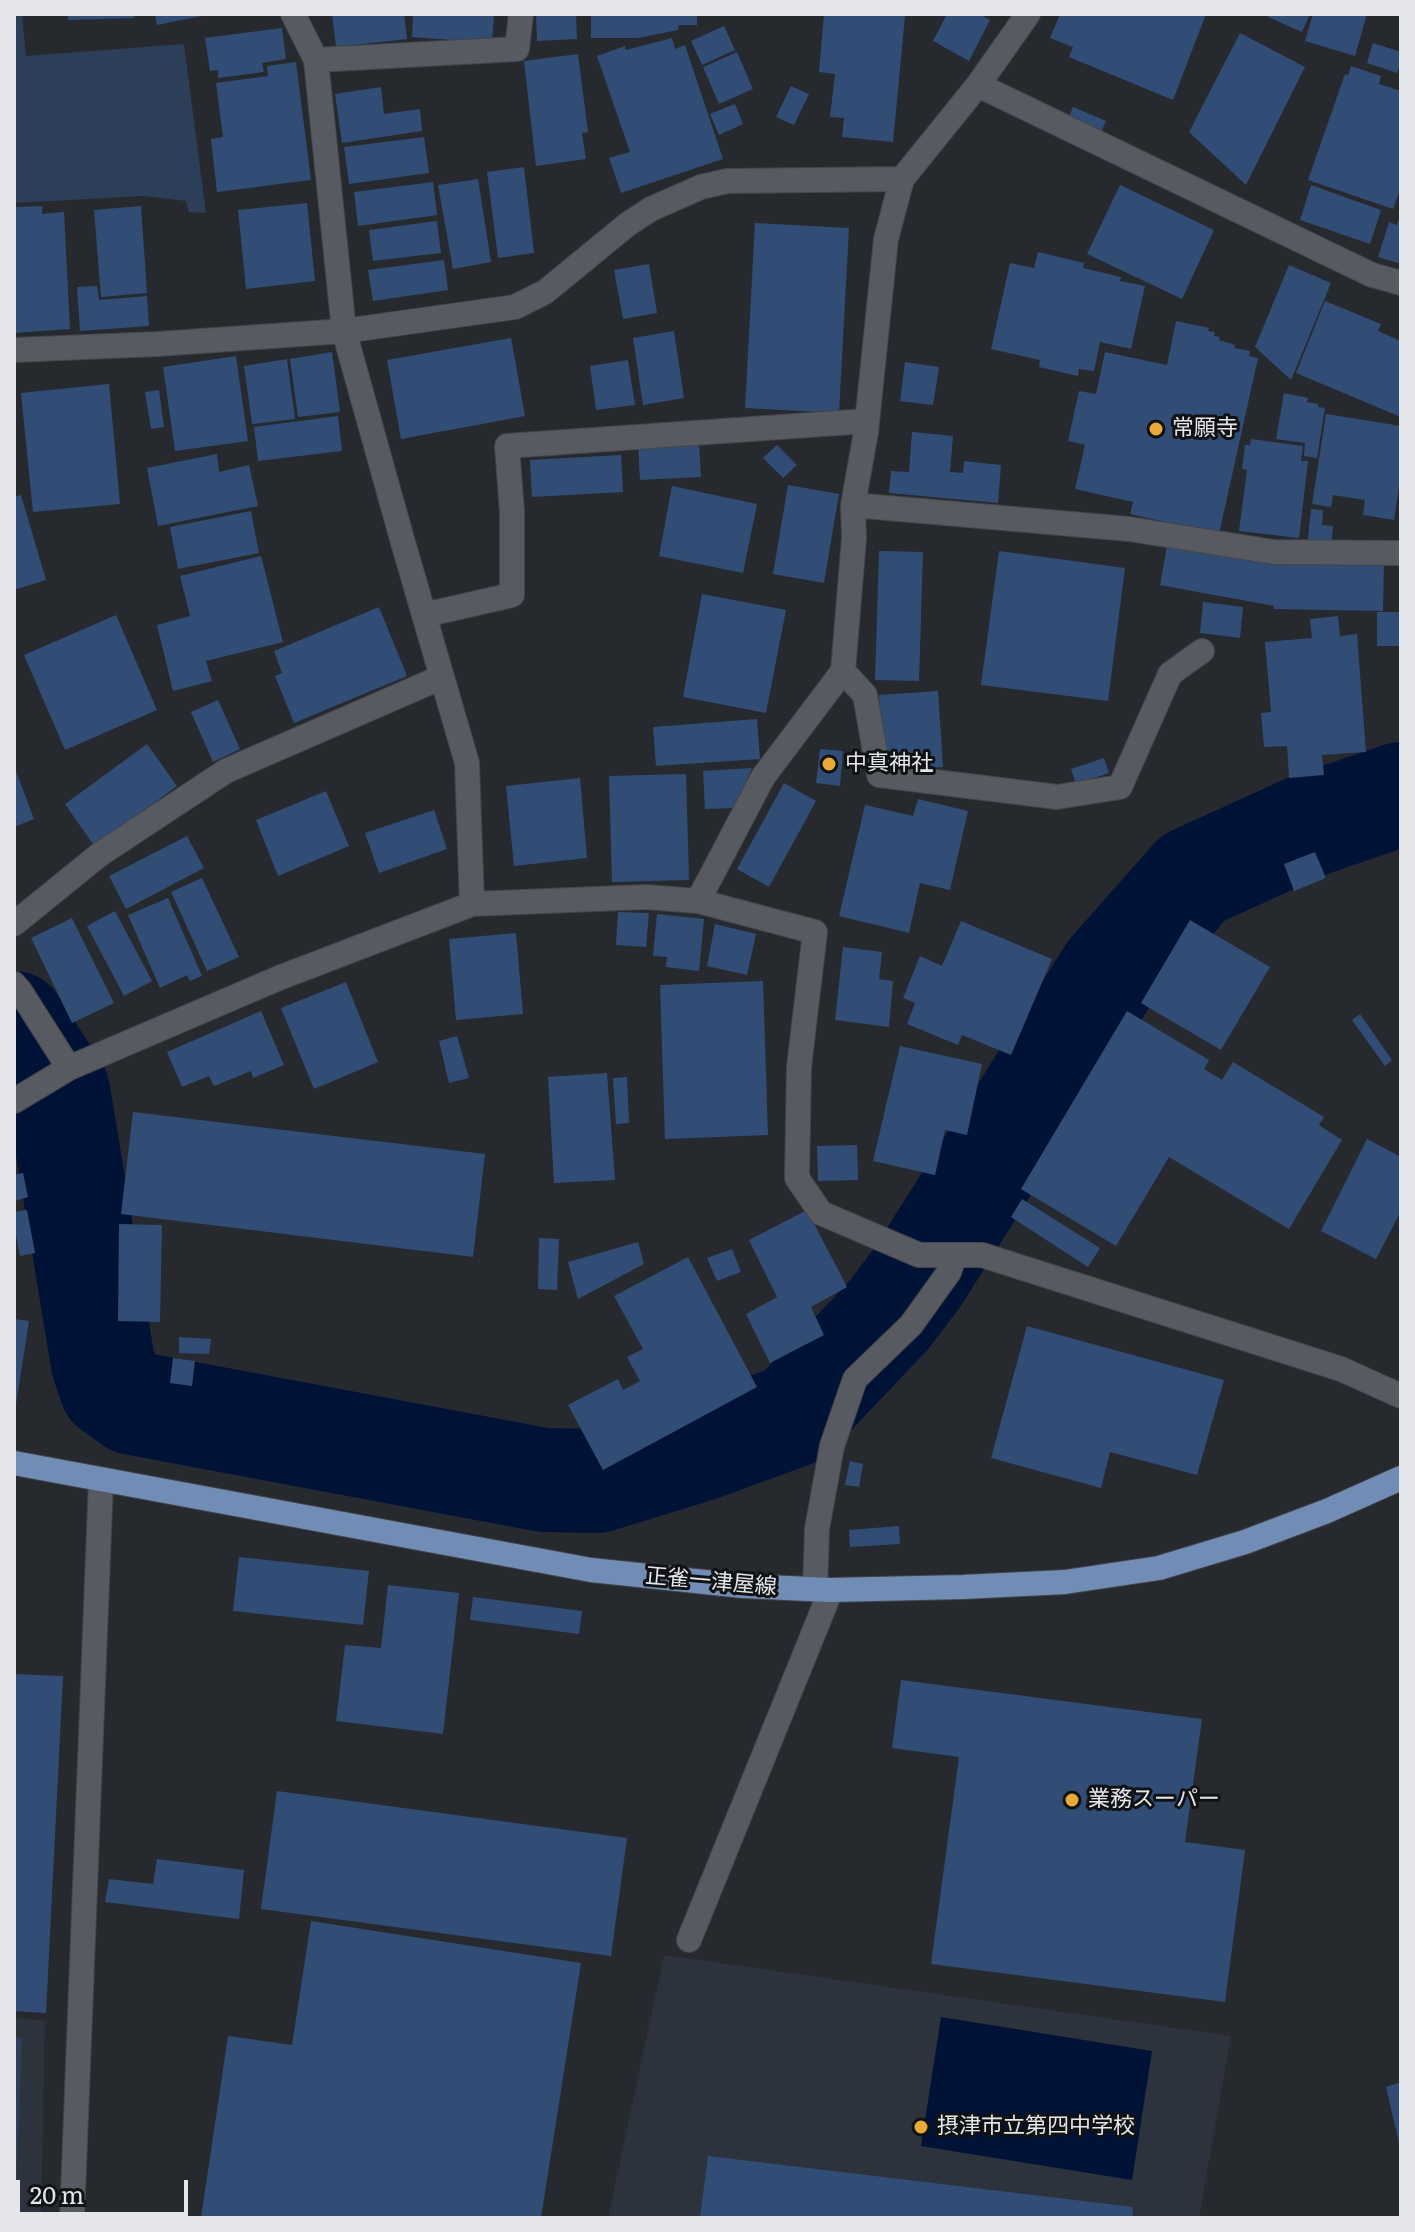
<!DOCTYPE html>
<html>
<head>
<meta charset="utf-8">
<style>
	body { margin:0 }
	#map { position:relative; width:1415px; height:2232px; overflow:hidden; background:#26292e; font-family:Literata,serif }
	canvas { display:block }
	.frame { position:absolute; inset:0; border:16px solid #e4e6ea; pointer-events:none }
	.scale { position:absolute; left:16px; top:2180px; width:172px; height:36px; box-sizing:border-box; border:4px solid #e4e6ea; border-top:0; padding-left:10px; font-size:24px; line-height:28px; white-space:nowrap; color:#e4e6ea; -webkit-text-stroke:6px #101214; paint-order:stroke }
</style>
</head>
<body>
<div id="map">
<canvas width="1415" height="2232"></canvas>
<div class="frame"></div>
<div class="scale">20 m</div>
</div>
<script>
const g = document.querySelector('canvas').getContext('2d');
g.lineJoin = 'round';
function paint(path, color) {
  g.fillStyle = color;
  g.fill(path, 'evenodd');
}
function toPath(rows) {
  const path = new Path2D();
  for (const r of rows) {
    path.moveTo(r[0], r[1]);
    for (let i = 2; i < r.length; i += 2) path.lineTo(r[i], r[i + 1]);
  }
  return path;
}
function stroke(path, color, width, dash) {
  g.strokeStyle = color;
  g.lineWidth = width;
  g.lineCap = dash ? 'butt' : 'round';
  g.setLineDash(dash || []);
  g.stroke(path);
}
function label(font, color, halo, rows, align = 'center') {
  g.font = font + ' Literata,"Noto Sans JP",serif';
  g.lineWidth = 6;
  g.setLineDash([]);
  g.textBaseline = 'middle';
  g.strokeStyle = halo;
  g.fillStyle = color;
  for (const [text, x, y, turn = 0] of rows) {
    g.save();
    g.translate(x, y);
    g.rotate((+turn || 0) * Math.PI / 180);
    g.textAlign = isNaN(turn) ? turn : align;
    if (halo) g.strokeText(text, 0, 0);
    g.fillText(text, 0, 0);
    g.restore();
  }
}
paint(toPath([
	[664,1955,1231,2036,1199,2218,608,2218],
	[14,2018,45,2020,41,2218,14,2218]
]), '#2d333d');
paint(toPath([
	[14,14,22,14,26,56,184,44,206,213,189,212,186,201,144,196,14,203],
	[14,2038,22,2038,15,2218,14,2218]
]), '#2c3e58');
paint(toPath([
	[941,2017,1152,2051,1132,2180,921,2146]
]), '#001336');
stroke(toPath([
	[14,1023,58,1091,103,1363,111,1387,133,1403,544,1480,597,1481,704,1448,794,1415,888,1316,917,1278,1110,972,1193,878,1307,826,1401,794]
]), '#001336', 104);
paint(toPath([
	[68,14,134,14,134,18,68,20],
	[155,14,205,14,206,15,157,25],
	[332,14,404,14,407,39,336,47],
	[413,14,494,14,492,43,412,37],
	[536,14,576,14,577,39,537,41],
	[591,14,697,14,697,25,679,25,678,30,638,38,591,38],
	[824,14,882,14,905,16,893,142,842,137,844,118,830,117,835,74,819,72],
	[947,14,979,14,990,20,969,61,933,41],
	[1060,14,1206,14,1173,100,1069,57,1073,47,1050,38],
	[1269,14,1303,14,1309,16,1302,32,1268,17],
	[1313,14,1367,14,1355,56,1305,41],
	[724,26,735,50,702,65,691,41],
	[282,28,286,59,262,63,264,72,218,78,218,70,210,71,205,38],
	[1240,33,1305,67,1246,185,1189,132],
	[672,38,675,49,685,45,723,159,621,193,609,158,630,152,597,56,625,46,626,50],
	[1373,43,1401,52,1401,62,1397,73,1367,63],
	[737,52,753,89,719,104,703,67],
	[578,54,588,132,582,133,586,159,536,166,524,61],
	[296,62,311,180,217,192,211,139,223,137,216,83,268,76,267,66],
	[1351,66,1381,76,1379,84,1401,91,1401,187,1393,209,1308,180,1345,74,1348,75],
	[791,86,809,94,794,125,776,117],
	[381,87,384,114,420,109,422,131,342,143,335,94],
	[735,104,743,124,719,135,710,114],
	[1073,107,1106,121,1100,135,1067,121],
	[424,137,429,173,349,184,344,147],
	[524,167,534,253,498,258,487,172],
	[478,179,491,262,453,269,438,185],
	[433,182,437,215,358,226,354,192],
	[1120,185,1214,230,1182,299,1087,254],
	[1311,185,1381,210,1370,244,1300,220],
	[307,203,315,281,246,289,238,210],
	[42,206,42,214,64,212,70,329,14,333,14,207],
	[141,206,147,293,101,297,94,210],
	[1400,215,1401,215,1401,264,1378,257,1389,222,1397,225],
	[437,221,441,253,373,261,369,230],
	[755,223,849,228,839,413,745,408],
	[1038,252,1084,263,1083,268,1121,277,1120,281,1145,286,1131,349,1100,342,1094,371,1079,369,1078,376,1039,367,1040,360,991,349,1010,263,1034,268],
	[444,260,448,290,373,301,368,270],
	[649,264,657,313,623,319,614,270],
	[1289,265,1331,283,1291,380,1255,347],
	[97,286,99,300,147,296,149,326,80,331,77,287],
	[1325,301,1381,324,1378,331,1401,341,1401,417,1296,373],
	[1176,321,1209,328,1208,331,1215,332,1214,336,1220,337,1219,340,1235,345,1234,348,1250,351,1249,356,1258,358,1219,534,1130,514,1133,502,1075,489,1085,445,1068,441,1079,391,1096,394,1105,352,1167,365],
	[674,331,684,398,643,405,633,338],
	[511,338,525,416,401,439,387,360],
	[332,352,340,412,298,417,290,359],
	[236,356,248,441,175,451,163,367],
	[287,359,295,419,252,424,244,366],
	[628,360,635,405,596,410,590,366],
	[905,362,939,367,933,405,900,401],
	[109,384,120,504,33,512,21,393],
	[159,390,164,427,151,429,145,392],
	[1284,393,1308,398,1307,402,1318,404,1318,407,1325,408,1317,458,1304,456,1305,443,1276,439],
	[1326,414,1401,426,1401,474,1394,520,1363,515,1365,500,1333,495,1331,507,1312,504],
	[338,416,342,451,258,461,254,427],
	[912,432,953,436,950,472,963,473,964,461,1001,465,998,503,889,493,891,471,909,472],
	[1251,439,1303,446,1301,461,1308,461,1299,538,1239,531,1247,470,1242,469,1245,445,1250,445],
	[699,441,701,477,640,480,638,444],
	[777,445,797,465,783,478,763,458],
	[217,454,219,472,249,465,258,506,158,526,147,468],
	[621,455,623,492,532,497,530,460],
	[788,485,839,494,824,583,773,574],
	[672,486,757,504,743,573,659,556],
	[21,495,46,580,14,590,14,497],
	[1311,509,1323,510,1322,525,1333,526,1331,549,1307,547],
	[251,511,259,553,178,569,170,527],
	[1168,541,1384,562,1383,611,1274,609,1274,606,1160,585],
	[879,551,923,552,919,681,875,680],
	[999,551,1125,568,1108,701,981,685],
	[261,556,283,642,206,661,212,681,173,691,157,625,190,616,180,576],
	[702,594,786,610,766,713,683,697],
	[1203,602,1243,607,1240,638,1200,633],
	[379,607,407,676,294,723,275,676,282,673,274,651],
	[1377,612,1399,612,1399,646,1377,646],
	[116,615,157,710,65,750,24,655],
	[1338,616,1340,636,1357,634,1366,752,1322,755,1324,775,1289,778,1287,746,1264,747,1261,713,1271,712,1265,642,1312,638,1310,619],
	[938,691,943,767,884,771,879,695],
	[218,700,240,749,213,762,191,712],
	[757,719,760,759,656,766,653,727],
	[147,744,177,786,95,847,65,804],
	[820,749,843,751,840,786,816,783],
	[1104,758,1109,773,1076,784,1071,769],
	[14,766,34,819,14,827],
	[752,768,735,808,705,809,703,771],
	[686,774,689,880,612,882,609,776],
	[580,778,587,858,514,866,506,786],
	[784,783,816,801,769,887,737,869],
	[326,791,349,846,278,876,256,820],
	[918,799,968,811,950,890,920,883,909,933,839,916,865,805,913,816],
	[434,810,447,849,379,873,365,833],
	[187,836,204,868,126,909,109,876],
	[1315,852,1326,878,1294,891,1284,864],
	[202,878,239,957,207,971,171,892],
	[168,898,202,976,190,981,187,975,160,988,128,915],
	[115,911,152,981,124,996,87,926],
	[618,912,649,913,646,947,616,945],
	[657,914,704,919,699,971,666,967,667,957,653,956],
	[72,918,114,1003,72,1023,31,938],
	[1190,920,1270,967,1221,1050,1141,1003],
	[961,921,1052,959,1011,1055,962,1035,958,1045,907,1024,915,1003,903,998,920,956,942,966],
	[715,924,756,934,747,975,707,966],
	[516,933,523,1014,456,1020,449,939],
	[843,947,882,952,879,979,893,981,889,1027,835,1020],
	[763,981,768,1135,665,1139,660,985],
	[346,982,378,1062,314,1089,281,1008],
	[261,1011,284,1065,253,1078,251,1071,214,1086,209,1076,182,1087,167,1052],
	[1127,1011,1209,1060,1204,1069,1222,1080,1233,1062,1324,1117,1319,1125,1342,1140,1289,1229,1169,1157,1116,1246,1021,1189],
	[1360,1014,1392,1060,1385,1066,1352,1020],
	[457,1036,469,1078,449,1083,439,1041],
	[900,1046,982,1064,967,1135,945,1130,935,1175,873,1161],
	[607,1073,615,1180,554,1183,548,1077],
	[627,1077,629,1123,616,1124,613,1078],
	[133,1112,485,1154,473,1257,121,1214],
	[1367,1139,1401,1157,1401,1211,1376,1259,1321,1231],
	[857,1145,858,1180,818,1181,817,1146],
	[23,1173,28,1197,14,1201,14,1175],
	[1022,1199,1100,1248,1088,1267,1011,1217],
	[27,1210,35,1253,20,1256,14,1225,14,1212],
	[807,1210,847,1287,811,1307,824,1335,770,1363,746,1314,777,1297,749,1240],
	[119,1224,162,1225,160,1322,118,1321],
	[539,1238,559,1239,557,1290,538,1289],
	[638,1242,644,1264,578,1299,568,1262],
	[732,1249,741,1272,717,1281,707,1258],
	[688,1257,757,1387,603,1470,568,1405,618,1379,623,1390,640,1381,627,1357,643,1349,614,1296],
	[14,1319,29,1321,16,1404,14,1404],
	[1027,1326,1224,1380,1197,1475,1110,1452,1101,1488,991,1458],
	[179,1337,211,1339,209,1354,179,1353],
	[173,1358,195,1361,192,1386,170,1383],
	[850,1461,863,1464,859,1487,845,1485],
	[899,1526,900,1544,850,1547,849,1530],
	[239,1557,369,1571,363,1625,233,1611],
	[388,1585,459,1593,443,1734,336,1721,345,1645,381,1648],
	[473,1597,582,1611,579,1634,470,1620],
	[14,1674,63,1676,46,2013,14,2011],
	[901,1680,1202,1719,1185,1842,1245,1850,1225,2002,931,1964,959,1757,892,1748],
	[277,1791,627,1838,611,1956,261,1909],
	[157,1859,244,1870,239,1919,105,1902,109,1879,153,1884],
	[311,1921,581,1963,541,2218,201,2218,228,2036,292,2045],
	[1401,2082,1401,2147,1400,2147,1386,2087],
	[708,2156,1133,2207,1132,2218,700,2218]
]), '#324d75');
const minor = toPath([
	[293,14,316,60,344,331,402,539,467,763,472,904],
	[316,60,517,49,521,14],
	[978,85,1372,275,1401,283],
	[14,350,158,344,344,331,515,307,545,292,628,224,651,209,701,187,727,181,902,179],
	[853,505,1129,529,1274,552,1401,553],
	[424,615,512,595,512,512,507,446,867,421],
	[843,671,865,695,879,775,1057,797,1120,787,1170,674,1202,651],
	[698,901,815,932,799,1067,797,1178,821,1213,919,1255,982,1255,1341,1369,1401,1396],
	[14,924,99,855,226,771,442,677],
	[14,984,20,991,69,1068],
	[14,1101,69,1068,279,978,472,904,645,897,698,901,763,777,843,671,854,538,853,505,866,432,886,239,902,179,978,85,1028,14],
	[815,1590,817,1529,832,1446,855,1379,911,1325,949,1272,955,1255],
	[689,1940,831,1590],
	[72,2218,101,1480]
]);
const major = toPath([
	[14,1463,591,1570,743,1586,831,1590,963,1587,1065,1582,1159,1568,1245,1542,1327,1511,1401,1478]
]);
stroke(minor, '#424549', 26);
stroke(major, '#424549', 26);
stroke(minor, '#575a60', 24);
stroke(major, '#728db5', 24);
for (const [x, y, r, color] of [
	[1156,429,8,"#e9aa38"],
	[829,764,8,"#e9aa38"],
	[1072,1800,8,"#e9aa38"],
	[921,2127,8,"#e9aa38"]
]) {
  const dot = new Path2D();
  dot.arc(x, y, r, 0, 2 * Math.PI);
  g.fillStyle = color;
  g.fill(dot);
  stroke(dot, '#101214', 3);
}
label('22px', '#e4e6ea', '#101214', [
	["常願寺",1172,429],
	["中真神社",845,764],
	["業務スーパー",1088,1800],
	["摂津市立第四中学校",937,2127]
], 'left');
label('22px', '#e4e6ea', '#101214', [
	["正雀一津屋線",711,1582,5]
]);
</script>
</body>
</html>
